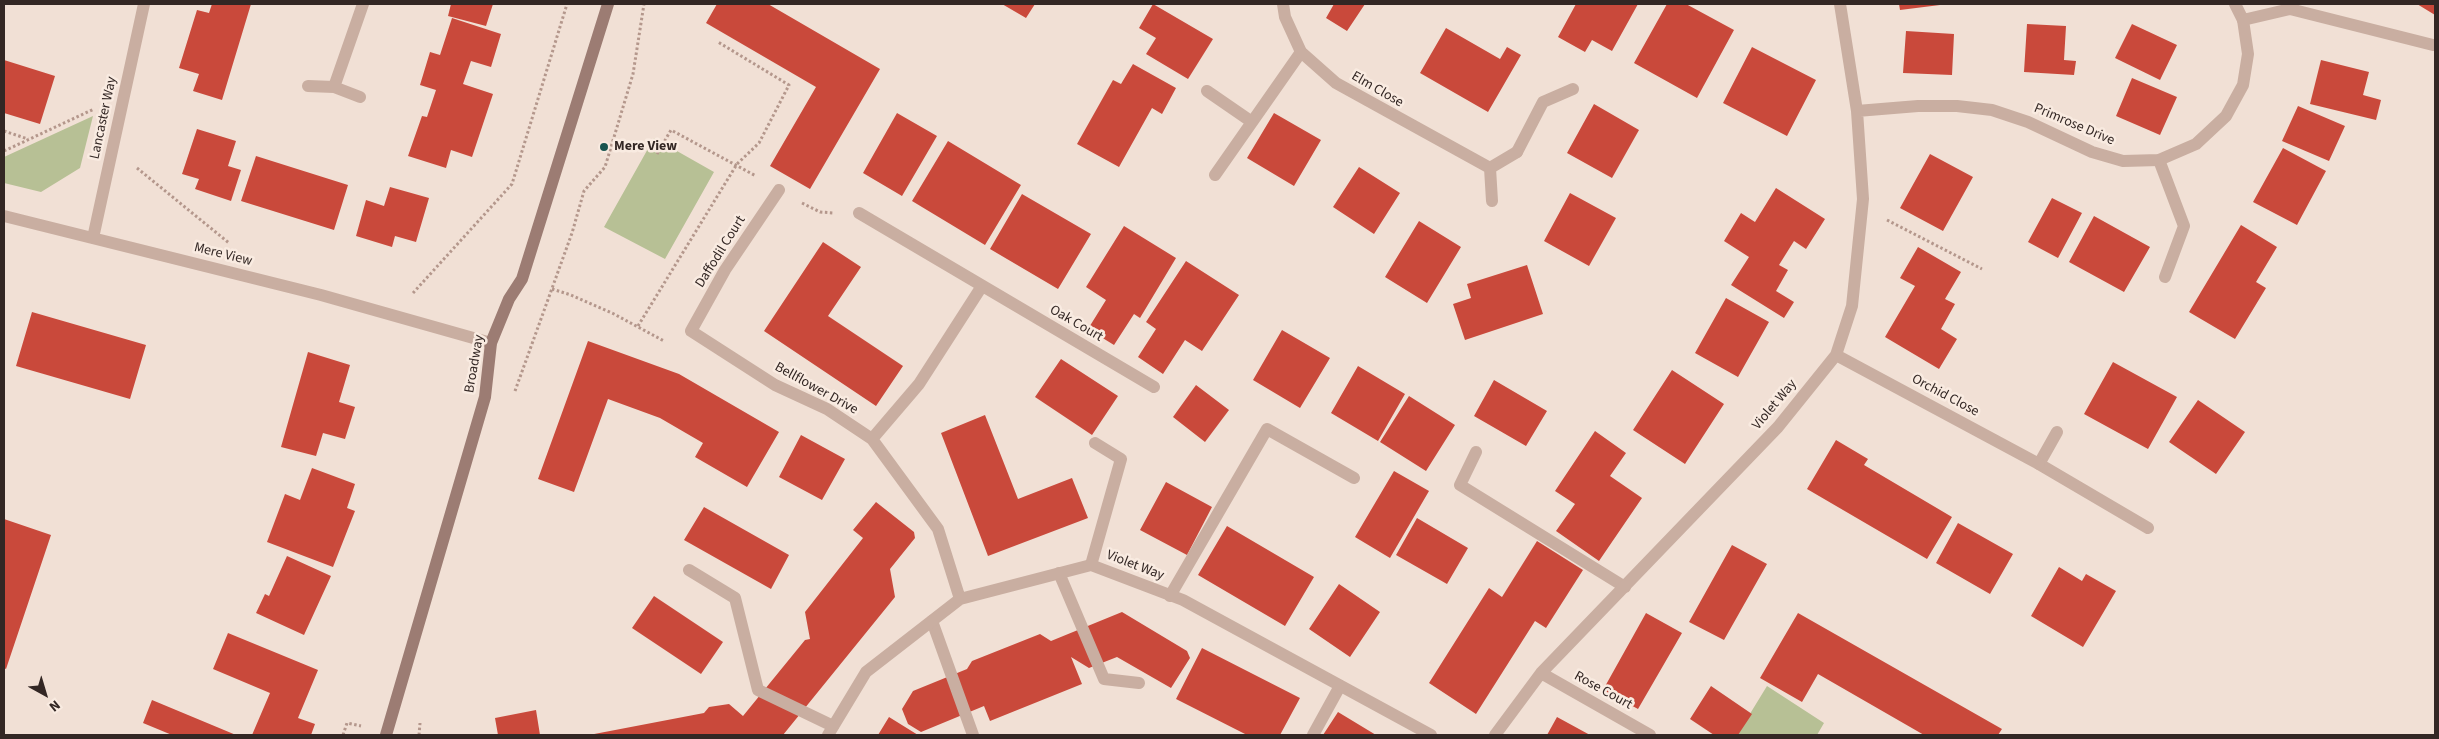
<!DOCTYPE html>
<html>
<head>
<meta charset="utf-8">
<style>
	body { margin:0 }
	#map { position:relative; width:2439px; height:739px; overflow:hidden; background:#f1e0d5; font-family:"Source Sans 3",sans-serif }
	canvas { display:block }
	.frame { position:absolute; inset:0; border:5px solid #332724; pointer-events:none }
	.north { position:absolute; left:20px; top:669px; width:50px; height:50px; -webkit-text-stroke:4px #f9ebe1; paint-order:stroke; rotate:141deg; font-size:14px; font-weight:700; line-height:20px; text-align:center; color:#332724 }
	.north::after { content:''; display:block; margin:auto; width:18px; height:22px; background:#332724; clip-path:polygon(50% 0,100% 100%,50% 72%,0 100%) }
</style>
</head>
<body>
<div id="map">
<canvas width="2439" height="739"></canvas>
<div class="frame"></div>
<div class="north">N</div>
</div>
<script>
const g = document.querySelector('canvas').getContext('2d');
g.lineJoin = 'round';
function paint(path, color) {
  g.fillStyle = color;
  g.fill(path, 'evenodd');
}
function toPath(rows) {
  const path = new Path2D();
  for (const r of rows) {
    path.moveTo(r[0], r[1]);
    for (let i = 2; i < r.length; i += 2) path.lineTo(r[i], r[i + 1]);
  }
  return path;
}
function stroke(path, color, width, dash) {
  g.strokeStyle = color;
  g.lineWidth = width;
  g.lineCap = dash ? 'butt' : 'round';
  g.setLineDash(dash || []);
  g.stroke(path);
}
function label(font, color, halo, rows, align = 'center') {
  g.font = font + ' "Source Sans 3",sans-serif';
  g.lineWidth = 5;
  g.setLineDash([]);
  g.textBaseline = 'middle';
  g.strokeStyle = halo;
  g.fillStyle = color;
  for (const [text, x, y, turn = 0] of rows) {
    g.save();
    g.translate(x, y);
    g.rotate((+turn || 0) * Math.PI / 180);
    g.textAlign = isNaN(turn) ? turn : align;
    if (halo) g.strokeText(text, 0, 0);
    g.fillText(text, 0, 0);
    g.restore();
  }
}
paint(toPath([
	[93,116,80,168,41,192,4,183,4,157],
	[654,138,714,172,665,259,604,227],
	[1767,686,1824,723,1817,735,1737,735]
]), '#b7c095');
paint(toPath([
	[212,4,251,4,222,100,193,91,199,74,179,68,197,10,209,13],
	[451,4,493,4,486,26,448,16],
	[717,4,768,4,880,69,810,189,770,166,816,87,706,23],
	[1002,4,1035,4,1026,18],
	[1153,4,1213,39,1188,79,1146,54,1156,38,1139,28],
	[1334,4,1365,4,1347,31,1326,18],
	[1576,4,1638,4,1612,51,1592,40,1585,52,1558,37],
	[1667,4,1686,4,1734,30,1697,98,1634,63],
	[1899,4,1940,4,1940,5,1900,10],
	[2417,4,2435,4,2435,15],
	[452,18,501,34,491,67,471,61,463,84,493,94,472,157,451,150,446,168,408,156,422,116,427,117,436,90,420,85,430,52,440,55],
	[2027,24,2066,26,2064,60,2076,61,2074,75,2024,72],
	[2132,24,2177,45,2160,80,2115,58],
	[1446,28,1500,59,1507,47,1521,55,1488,112,1420,73],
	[1906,31,1954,34,1952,75,1903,73],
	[1752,47,1816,80,1787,136,1723,103],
	[4,60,55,76,40,124,4,113],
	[2321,60,2369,72,2363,95,2381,100,2376,120,2310,104],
	[1133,64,1176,88,1162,114,1152,108,1119,167,1077,144,1113,80,1121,84],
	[2132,78,2177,97,2160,135,2116,116],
	[1594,104,1639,130,1612,178,1567,153],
	[2298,106,2345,126,2329,161,2282,141],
	[897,113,937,136,902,196,863,173],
	[1274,113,1321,140,1294,186,1247,158],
	[197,129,236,141,228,166,241,170,231,201,195,189,199,179,182,174],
	[948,141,1021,185,985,245,912,201],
	[2283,148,2326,171,2297,225,2253,202],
	[1930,154,1973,177,1943,231,1900,208],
	[256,156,348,185,334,230,241,201],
	[1359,167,1400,193,1374,234,1333,207],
	[390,187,429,198,416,242,395,236,392,247,356,236,366,200,384,206],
	[1776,188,1825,219,1806,249,1794,241,1779,265,1788,270,1776,291,1794,302,1784,318,1731,285,1749,257,1724,241,1741,213,1755,222],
	[1570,193,1616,218,1589,266,1544,241],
	[1022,194,1091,234,1058,289,990,249],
	[2052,198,2082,213,2058,258,2028,242],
	[2094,216,2150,247,2124,292,2069,262],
	[1419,221,1461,247,1427,303,1385,277],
	[2241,225,2277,247,2256,282,2266,288,2235,339,2189,312],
	[1124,226,1176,258,1140,318,1134,314,1114,345,1088,329,1106,300,1086,287],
	[823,242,861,267,828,316,903,366,876,406,764,331],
	[1918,247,1961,272,1945,299,1955,304,1941,329,1957,339,1939,369,1885,337,1915,286,1900,278],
	[1186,261,1239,295,1202,351,1185,340,1163,374,1138,357,1156,329,1146,322],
	[1527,265,1543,314,1465,340,1453,304,1471,298,1467,284],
	[1726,298,1769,322,1738,377,1695,353],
	[32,312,146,345,130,399,16,366],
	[1282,330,1330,358,1300,408,1253,380],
	[588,341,679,374,779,432,747,487,695,457,703,443,660,418,608,399,574,492,538,479],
	[308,352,350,365,339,402,355,407,345,439,323,433,316,456,281,447],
	[1061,359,1118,396,1092,435,1035,397],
	[2113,362,2177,397,2148,449,2084,414],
	[1358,366,1405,394,1378,441,1331,413],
	[1672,370,1724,404,1685,464,1633,430],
	[1494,380,1547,411,1526,446,1474,416],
	[1196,385,1229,410,1205,442,1173,417],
	[1409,396,1455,425,1426,471,1380,442],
	[2198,400,2245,432,2216,474,2169,442],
	[985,415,1018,499,1072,478,1088,518,988,556,941,433],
	[1595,431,1626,453,1610,476,1642,498,1599,561,1556,531,1575,504,1555,491],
	[801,435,845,459,822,500,779,477],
	[1836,440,1868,459,1864,465,1952,517,1927,559,1807,489],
	[312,468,355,484,347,508,355,511,333,567,267,542,285,494,300,500],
	[1394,471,1429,491,1390,558,1355,537],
	[1166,482,1212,507,1187,555,1140,530],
	[876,502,914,532,915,538,890,569,895,597,783,735,589,735,704,713,709,707,729,704,743,716,805,640,810,639,805,612,863,538,853,530],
	[704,507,789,555,771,589,684,540],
	[1417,518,1468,548,1447,584,1396,555],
	[4,519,51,535,6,669,4,668],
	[1958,523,2013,554,1990,594,1936,563],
	[1227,526,1314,577,1285,626,1198,575],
	[1537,541,1583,570,1546,628,1535,621,1476,714,1429,683,1489,588,1502,597],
	[1732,545,1767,564,1724,640,1689,622],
	[287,556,331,576,304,635,256,613,265,594,269,596],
	[2059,567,2082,581,2086,574,2116,591,2083,647,2031,616],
	[1339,584,1380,612,1350,657,1309,629],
	[654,596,723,642,701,674,632,628],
	[1122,612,1187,651,1190,658,1171,688,1117,657,1089,668,1071,657,1082,684,990,721,984,706,921,732,908,724,902,709,913,691,967,669,972,661,1040,634,1051,641],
	[1646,613,1682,633,1638,709,1603,690],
	[1798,613,2002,729,1998,735,1924,735,1818,674,1802,702,1760,678],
	[228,633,318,670,298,718,315,724,311,735,252,735,270,693,213,669],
	[1202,648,1300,698,1280,735,1247,735,1176,699],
	[1711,686,1752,714,1738,735,1714,735,1690,719],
	[152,700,236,735,172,735,143,723],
	[536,710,540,735,498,735,495,718],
	[1338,712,1376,735,1323,735],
	[889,717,918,735,878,735],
	[1557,717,1590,735,1547,735]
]), '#c9493b');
stroke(toPath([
	[4,131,28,139],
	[4,151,94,109],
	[657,154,671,130,756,176],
	[137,168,229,243],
	[802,203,820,212,834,213],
	[1887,220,1982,269],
	[552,289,571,295,614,314,664,341],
	[413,293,512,184,567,4],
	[638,326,737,164,759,143,789,85,718,42],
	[515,391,572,233,584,191,605,167,633,74,644,4],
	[343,735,347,723,361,726],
	[419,735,420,723]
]), '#b4978c', 3, [2.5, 2.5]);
stroke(toPath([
	[2235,4,2243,20,2290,9,2433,45],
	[1207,91,1252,122],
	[1517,152,1543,102,1573,89],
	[2159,160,2184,226,2165,277],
	[1215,175,1301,52],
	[2057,432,2039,464,2148,528],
	[1476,452,1460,485,1625,587],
	[1091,565,1121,459,1095,443],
	[689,570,735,598,758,690,833,726],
	[1059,573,1104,679,1139,683],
	[1170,596,1267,429,1354,478],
	[932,621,973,735],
	[1313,735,1340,686]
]), '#c9aea1', 12);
stroke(toPath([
	[1283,4,1285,17,1301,52,1336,83,1490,168],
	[308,86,334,87],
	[360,97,334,87,363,4],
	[1857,111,1918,106,1957,106,1992,110,2028,122,2092,152,2123,161,2159,160,2196,144,2226,116,2243,85,2248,54,2243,20],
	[779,190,725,270,691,331,775,385,827,409,872,439,938,529,960,599],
	[1492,201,1490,168,1517,152],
	[859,213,1154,387],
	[4,216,321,295,491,343],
	[93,238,144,4],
	[1836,355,2039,464],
	[872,439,919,384,982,286],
	[1541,673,1650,735],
	[828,735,866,672,960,599,1091,565,1183,600,1431,735],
	[1495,735,1541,673,1778,427,1836,355,1852,306,1863,199,1857,111,1840,4]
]), '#c9aea1', 12);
stroke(toPath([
	[386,735,485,397,491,343,509,299,522,279,608,4]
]), '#9c7c73', 12);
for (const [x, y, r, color] of [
	[604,147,5,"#195550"]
]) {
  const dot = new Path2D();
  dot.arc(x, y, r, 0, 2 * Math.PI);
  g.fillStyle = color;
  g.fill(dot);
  stroke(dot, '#f9ebe1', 2);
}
label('14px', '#332724', '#f9ebe1', [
	["Elm Close",1377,90,30],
	["Lancaster Way",104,118,-78],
	["Primrose Drive",2074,125,23],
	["Daffodil Court",721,252,-58],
	["Mere View",223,255,14],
	["Oak Court",1076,324,30],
	["Broadway",475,364,-80],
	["Bellflower Drive",816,389,29],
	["Orchid Close",1945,396,28],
	["Violet Way",1775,405,-50],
	["Violet Way",1135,566,21],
	["Rose Court",1603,691,29]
]);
label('bold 14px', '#332724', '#f9ebe1', [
	["Mere View",614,147]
], 'left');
</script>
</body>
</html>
